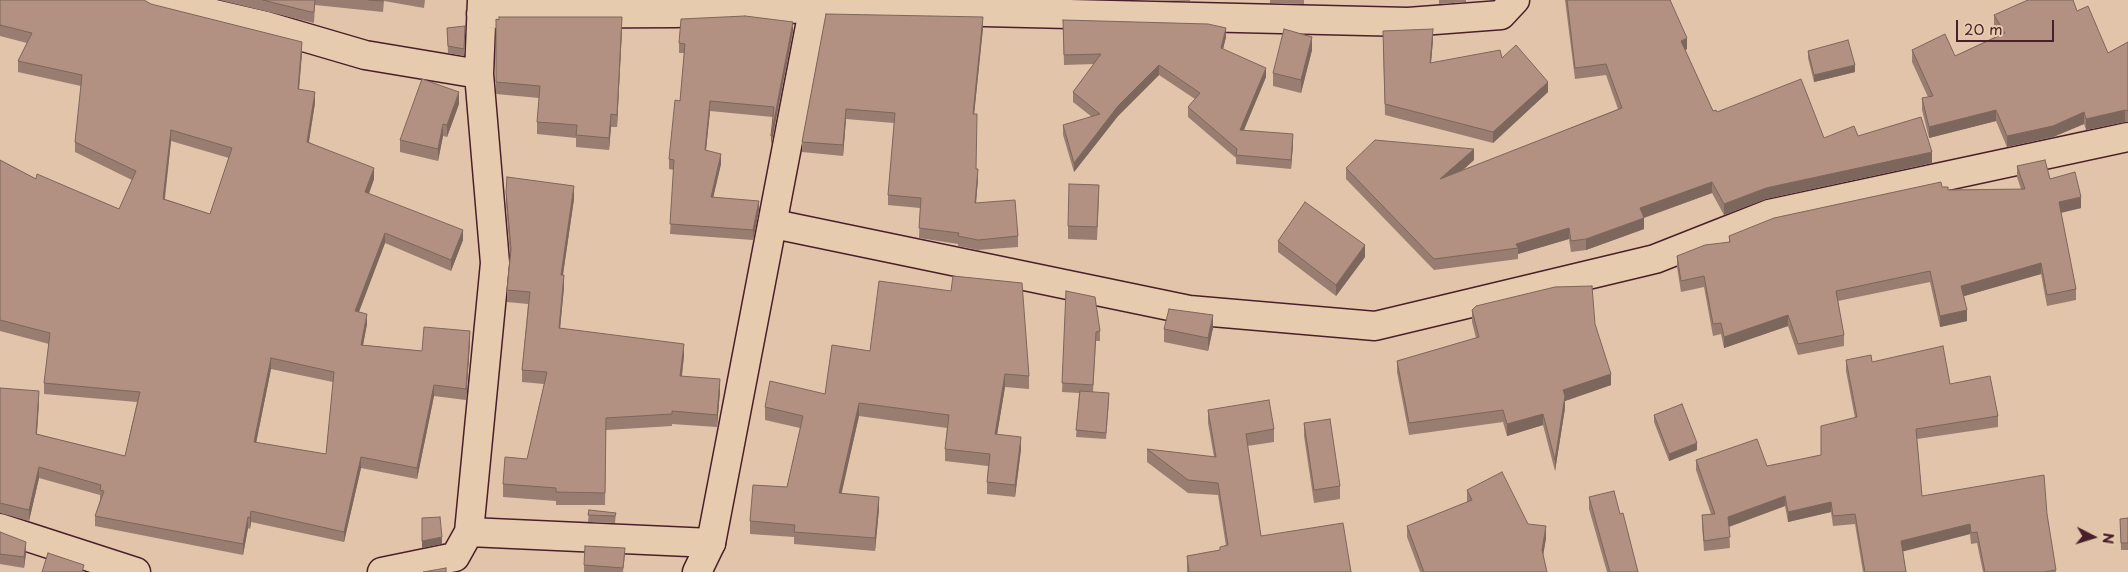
<!DOCTYPE html>
<html>
<head>
<meta charset="utf-8">
<style>
	body { margin:0 }
	#map { position:relative; width:2128px; height:572px; overflow:hidden; background:#e1c4a9; font-family:"Playpen Sans",sans-serif }
	canvas { display:block }
	.north { position:absolute; left:2068px; top:512px; width:50px; height:50px; -webkit-text-stroke:4px #e7cbae; paint-order:stroke; rotate:95deg; font-size:14px; font-weight:700; line-height:20px; text-align:center; color:#4a1f2b }
	.north::after { content:''; display:block; margin:auto; width:18px; height:22px; background:#4a1f2b; clip-path:polygon(50% 0,100% 100%,50% 72%,0 100%) }
	.scale { position:absolute; left:1956px; top:20px; width:98px; height:22px; box-sizing:border-box; border:2px solid #4a1f2b; border-top:0; padding-left:6px; font-size:15px; line-height:18px; white-space:nowrap; color:#4a1f2b; -webkit-text-stroke:4px #e7cbae; paint-order:stroke }
</style>
</head>
<body>
<div id="map">
<canvas width="2128" height="572"></canvas>
<div class="north">N</div>
<div class="scale">20 m</div>
</div>
<script>
const g = document.querySelector('canvas').getContext('2d');
g.lineJoin = 'round';
function toPath(rows) {
  const path = new Path2D();
  for (const r of rows) {
    path.moveTo(r[0], r[1]);
    for (let i = 2; i < r.length; i += 2) path.lineTo(r[i], r[i + 1]);
  }
  return path;
}
function stroke(path, color, width, dash) {
  g.strokeStyle = color;
  g.lineWidth = width;
  g.lineCap = dash ? 'butt' : 'round';
  g.setLineDash(dash || []);
  g.stroke(path);
}
function paint(path, color) {
  g.fillStyle = color;
  g.fill(path, 'evenodd');
}
const minor = toPath([
	[155,0,266,26,365,55,479,74],
	[481,14,675,13,815,8,1408,22,1501,15,1515,0],
	[774,224,1189,310,1375,326,1655,259,1769,214,2128,137],
	[0,528,136,572],
	[469,532,711,543],
	[382,572,455,557,469,532,495,263,479,74,482,0]
]);
const tertiary = toPath([
	[697,572,711,543,815,0]
]);
stroke(minor, '#4a1f2b', 31);
stroke(tertiary, '#4a1f2b', 31);
stroke(minor, '#e7cbae', 28);
stroke(tertiary, '#e7cbae', 28);
paint(toPath([
	[0,0,151,4,302,53,299,89,315,103,309,142,374,179,369,194,463,240,451,271,385,243,359,312,367,324,363,345,422,351,470,342,466,400,434,396,417,479,361,468,344,542,251,522,250,529,248,528,243,555,95,526,95,516,100,500,100,495,39,478,29,521,0,513,0,388,39,402,37,434,125,456,137,402,44,394,44,383,49,344,0,331,0,160,36,179,119,209,132,180,75,152,75,142,81,86,18,72,18,61,27,43,0,36],
	[171,141,229,158,210,214,165,199],
	[271,369,333,382,326,454,256,443],
	[219,0,425,0,424,8,384,1,383,12,315,5,314,23],
	[1138,0,1190,0,1190,1],
	[1270,0,1304,0,1304,4,1270,3],
	[1439,0,1466,0,1466,2,1439,4],
	[1565,0,1670,0,1687,49,1685,50,1713,111,1824,138,1858,136,1932,163,1766,199,1724,215,1712,193,1644,218,1644,229,1586,250,1571,252,1569,239,1518,254,1518,259,1434,270,1346,179,1346,168,1474,160,1462,171,1618,109,1606,75,1575,79],
	[2077,11,2108,53,2128,42,2128,122,2125,122,2086,130,2084,124,2053,137,2007,147,1996,121,1929,138,1922,110,1922,98,1928,97,1912,62,1912,50,1955,56,1999,35,1994,26,1994,15],
	[826,14,983,28,974,114,976,169,978,179,976,203,1018,236,1018,247,978,250,958,246,958,244,919,238,920,208,888,205,888,195,894,123,846,119,843,156,802,152,802,142],
	[496,19,622,29,617,127,611,127,609,150,576,147,576,138,537,134,537,122,539,98,496,94],
	[1063,20,1226,37,1223,49,1266,77,1244,130,1293,144,1291,169,1236,164,1236,158,1188,117,1188,107,1195,99,1159,75,1118,116,1074,172,1063,135,1063,125,1092,117,1073,102,1073,92,1094,64,1064,65],
	[465,26,464,56,448,53,447,28],
	[793,31,771,145,773,117,710,111,706,150,721,164,713,197,759,211,753,240,670,234,674,170,669,169,669,159,680,101,684,53,679,53,679,43],
	[1433,40,1431,63,1502,58,1548,92,1493,143,1385,115,1383,42],
	[1312,50,1301,93,1273,86,1273,73],
	[1808,51,1855,72,1814,82,1808,58],
	[459,104,447,137,443,136,438,161,400,152,400,140],
	[2017,166,2050,179,2081,208,2061,213,2076,289,2076,300,2047,306,2041,274,1964,296,1967,321,1940,327,1930,282,1838,301,1844,335,1844,346,1798,355,1788,326,1724,348,1721,334,1713,336,1704,287,1681,292,1677,267,1677,256,1729,242,1729,236,1942,187,1948,190,2021,189,2017,177],
	[506,192,574,199,563,275,564,287,560,328,684,356,682,376,720,391,717,427,672,424,672,426,606,430,605,505,556,505,556,501,503,497,503,484,527,459,544,384,522,382,522,370,528,304,507,302,507,290,510,255,506,204],
	[1099,198,1097,240,1068,239,1068,226],
	[1278,241,1365,257,1336,296,1278,252],
	[1066,291,1100,331,1100,341,1096,341,1093,392,1109,400,1106,439,1076,437,1079,393,1062,392],
	[1472,310,1595,324,1611,385,1565,401,1565,408,1555,471,1543,425,1507,436,1503,422,1409,435,1397,372,1397,361,1476,338,1472,322],
	[1213,328,1208,351,1164,342,1164,329],
	[832,345,1029,376,1029,389,1005,387,997,434,1021,449,1015,497,987,494,987,482,988,466,945,461,945,449,947,428,859,416,841,493,879,509,875,551,794,544,794,537,750,534,750,521,787,487,800,428,765,420,765,407,825,394],
	[1846,360,1872,362,1950,384,1998,416,1998,427,1917,439,1922,496,2047,514,2056,572,1983,572,1977,543,1971,544,1970,534,1903,551,1906,572,1863,572,1855,524,1833,526,1831,512,1788,522,1785,506,1729,527,1730,548,1704,551,1702,525,1702,515,1711,514,1696,470,1696,460,1767,466,1821,455,1855,418,1846,371],
	[1208,410,1274,429,1274,442,1247,446,1261,536,1351,572,1187,572,1187,556,1220,550,1220,547,1226,546,1218,495,1188,493,1147,462,1147,449,1214,457,1208,423],
	[1654,415,1697,450,1669,461,1654,422],
	[1304,423,1340,486,1340,499,1314,503,1304,436],
	[1467,490,1528,524,1546,538,1543,555,1547,572,1420,572,1407,537,1407,526,1467,502],
	[1589,497,1620,514,1638,572,1607,572,1589,509],
	[589,510,616,513,615,523,588,522],
	[2128,518,2128,550,2121,550,2120,519],
	[0,532,26,553,24,568,0,564],
	[625,555,623,572,584,572,584,565]
]), '#997d70');
paint(toPath([
	[622,17,622,29,617,127,617,115],
	[983,17,983,28,973,125,973,114],
	[793,22,793,31,771,145,771,136],
	[1226,28,1226,37,1221,57,1221,48],
	[1433,29,1433,40,1430,73,1430,63],
	[1312,37,1312,50,1301,93,1301,80],
	[1687,38,1687,49,1681,52,1681,41],
	[302,42,302,53,298,100,298,89],
	[1159,65,1159,75,1118,116,1074,172,1074,163,1118,106],
	[1855,65,1855,72,1814,82,1814,75],
	[1266,68,1266,77,1240,139,1240,130],
	[1548,82,1548,92,1493,143,1493,132],
	[315,92,315,103,307,152,307,142],
	[459,92,459,104,447,137,447,125],
	[710,101,710,111,705,160,705,150],
	[846,109,846,119,843,156,843,145],
	[1996,110,1996,121,1929,138,1929,127],
	[2125,110,2125,122,2086,130,2086,119],
	[2084,112,2084,124,2053,137,2007,147,2007,136],
	[611,114,611,127,609,150,609,138],
	[443,124,443,136,438,161,438,149],
	[171,130,171,141,163,210,163,199],
	[1293,134,1293,144,1291,169,1291,160],
	[1474,149,1474,160,1440,190,1440,179],
	[1932,152,1932,163,1766,199,1724,215,1724,204,1766,188],
	[721,154,721,164,711,207,711,197],
	[374,168,374,179,365,203,365,192],
	[978,169,978,179,975,214,975,203],
	[1712,182,1712,193,1640,219,1640,208],
	[574,186,574,199,561,287,561,275],
	[2081,197,2081,208,2059,213,2059,202],
	[759,201,759,211,753,240,753,230],
	[1644,218,1644,229,1586,250,1586,239],
	[1569,228,1569,239,1518,254,1518,248,1516,244],
	[463,230,463,240,451,271,451,260],
	[385,233,385,243,355,322,355,311],
	[1365,245,1365,257,1336,296,1336,285],
	[2041,263,2041,274,1961,297,1961,286],
	[564,275,564,287,559,340,559,328],
	[1967,310,1967,321,1940,327,1940,316],
	[367,314,367,324,361,355,361,345],
	[1213,315,1213,328,1208,351,1208,338],
	[1788,315,1788,326,1724,348,1724,337],
	[470,331,470,342,466,400,466,389],
	[684,344,684,356,680,388,680,376],
	[271,358,271,369,254,453,254,442],
	[1005,374,1005,387,995,447,995,434],
	[1611,374,1611,385,1565,401,1565,408,1555,471,1555,460,1563,390],
	[720,379,720,391,717,427,717,415],
	[434,385,434,396,417,479,417,468],
	[39,391,39,402,36,445,36,434],
	[859,403,859,416,839,505,839,493],
	[1543,414,1543,425,1507,436,1507,424],
	[1021,437,1021,449,1015,497,1015,485],
	[1697,443,1697,450,1669,461,1669,454],
	[361,457,361,468,344,542,344,532],
	[39,467,39,478,29,521,29,510],
	[1785,496,1785,506,1728,527,1728,517],
	[879,497,879,509,875,551,875,538],
	[1831,502,1831,512,1788,522,1788,512],
	[251,511,251,522,250,529,250,518],
	[248,517,248,528,243,555,243,544],
	[1970,524,1970,534,1901,552,1901,541],
	[1546,526,1546,538,1542,562,1542,550],
	[442,537,442,544,422,548,422,541],
	[26,542,26,553,24,568,24,557]
]), '#7d665b');
const building = toPath([
	[0,0,144,0,151,4,302,42,298,89,315,92,307,142,374,168,365,192,463,230,451,260,385,233,355,311,367,314,361,345,422,351,424,327,470,331,466,389,434,385,417,468,361,457,344,532,251,511,250,518,248,517,243,544,95,516,104,491,100,490,101,485,39,467,29,510,0,503,0,388,39,391,36,434,125,456,140,392,44,383,50,333,0,320,0,160,36,179,37,174,119,209,136,171,75,142,82,75,18,61,32,33,0,25,0,0],
	[171,130,232,148,210,214,163,199,171,130],
	[271,358,334,372,326,454,254,442,271,358],
	[263,0,315,0,314,12,311,12,263,0],
	[369,0,383,0,383,1,369,0],
	[1567,0,1670,0,1687,38,1681,41,1713,111,1716,110,1717,112,1801,79,1824,138,1854,126,1858,136,1921,117,1932,152,1766,188,1724,204,1712,182,1640,208,1644,218,1586,239,1571,241,1569,228,1516,244,1518,248,1434,259,1346,168,1375,140,1474,149,1440,179,1622,108,1606,64,1575,68,1567,0],
	[2028,0,2073,0,2077,11,2088,6,2108,53,2128,42,2128,111,2125,110,2086,119,2084,112,2053,126,2007,136,1996,110,1929,127,1922,98,1933,96,1912,50,1945,34,1955,56,2005,33,1994,15,2028,0],
	[826,14,983,17,973,114,977,114,976,169,978,169,975,203,1015,200,1018,236,978,240,958,236,959,233,919,228,921,198,888,195,895,113,846,109,843,145,802,142,826,14],
	[745,16,793,22,771,136,774,107,710,101,705,150,721,154,711,197,759,201,753,230,670,224,674,160,669,159,675,100,680,101,685,44,679,43,681,19,745,16],
	[499,17,622,17,617,115,611,114,609,138,576,135,577,125,537,122,540,86,496,82,496,19,499,20,499,17],
	[1063,20,1208,24,1226,28,1221,48,1266,68,1240,130,1293,134,1291,160,1236,155,1237,149,1188,107,1200,93,1159,65,1118,106,1074,163,1063,125,1100,114,1073,92,1101,54,1064,55,1063,20],
	[465,26,464,49,448,46,447,28,465,26],
	[1284,29,1312,37,1301,80,1273,73,1284,29],
	[1433,29,1430,63,1500,50,1502,58,1516,45,1548,82,1493,132,1385,104,1383,31,1433,29],
	[1848,40,1855,65,1814,75,1808,51,1848,40],
	[422,79,459,92,447,125,443,124,438,149,400,140,422,79],
	[2045,160,2050,179,2075,172,2081,197,2059,202,2076,289,2047,295,2041,263,1961,286,1967,310,1940,316,1930,271,1836,291,1844,335,1798,344,1788,315,1724,337,1721,323,1713,324,1704,276,1681,281,1677,256,1705,245,1730,242,1729,236,1774,218,1941,182,1942,187,1948,187,1948,190,2025,189,2017,166,2045,160],
	[507,177,574,186,561,275,564,275,559,328,684,344,680,376,720,379,717,415,672,411,672,414,606,418,605,493,556,492,556,488,503,484,505,457,527,459,547,372,522,370,530,292,507,290,511,249,506,192,507,177],
	[1069,184,1099,185,1097,227,1068,226,1069,184],
	[1305,202,1365,245,1336,285,1278,241,1305,202],
	[953,276,1022,283,1029,376,1005,374,995,434,1021,437,1015,485,987,482,990,454,945,449,949,415,859,403,839,493,879,497,875,538,794,532,795,525,750,521,753,485,787,487,803,416,765,407,770,381,825,394,832,345,870,351,879,281,951,291,953,276],
	[1592,286,1595,324,1611,374,1563,390,1565,396,1555,460,1543,414,1507,424,1503,410,1409,423,1397,361,1479,337,1472,310,1476,306,1555,287,1592,286],
	[1066,291,1095,297,1100,331,1096,332,1093,385,1062,383,1066,291],
	[1169,309,1213,315,1208,338,1164,329,1169,309],
	[1943,346,1950,384,1990,376,1998,416,1916,429,1922,496,2044,475,2047,514,2056,570,2044,572,1985,572,1977,532,1971,533,1970,524,1901,541,1906,572,1865,572,1855,514,1833,516,1831,502,1788,512,1785,496,1728,517,1730,537,1704,541,1702,515,1715,514,1696,460,1757,439,1767,466,1821,455,1821,426,1857,417,1846,360,1871,355,1872,362,1943,346],
	[1080,391,1109,393,1106,433,1076,430,1080,391],
	[1269,400,1274,429,1246,434,1261,536,1343,523,1351,572,1189,572,1187,556,1220,550,1220,547,1228,545,1218,483,1188,480,1147,449,1216,457,1208,410,1269,400],
	[1682,404,1697,443,1669,454,1654,415,1682,404],
	[1330,419,1340,486,1314,490,1304,423,1330,419],
	[1502,472,1528,524,1546,526,1542,550,1547,572,1424,572,1407,526,1472,500,1467,490,1502,472],
	[1614,491,1620,514,1623,513,1638,572,1610,572,1589,497,1614,491],
	[589,510,616,513,615,516,588,515,589,510],
	[440,517,442,537,422,541,422,518,440,517],
	[2128,518,2128,543,2121,543,2120,519,2128,518],
	[0,532,26,542,24,557,0,554,0,532],
	[585,546,625,548,623,568,584,565,585,546],
	[48,553,84,565,82,572,42,572,48,553],
	[446,568,446,572,423,572,446,568]
]);
paint(building, '#b29182');
stroke(building, '#7d665b', 1);
</script>
</body>
</html>
